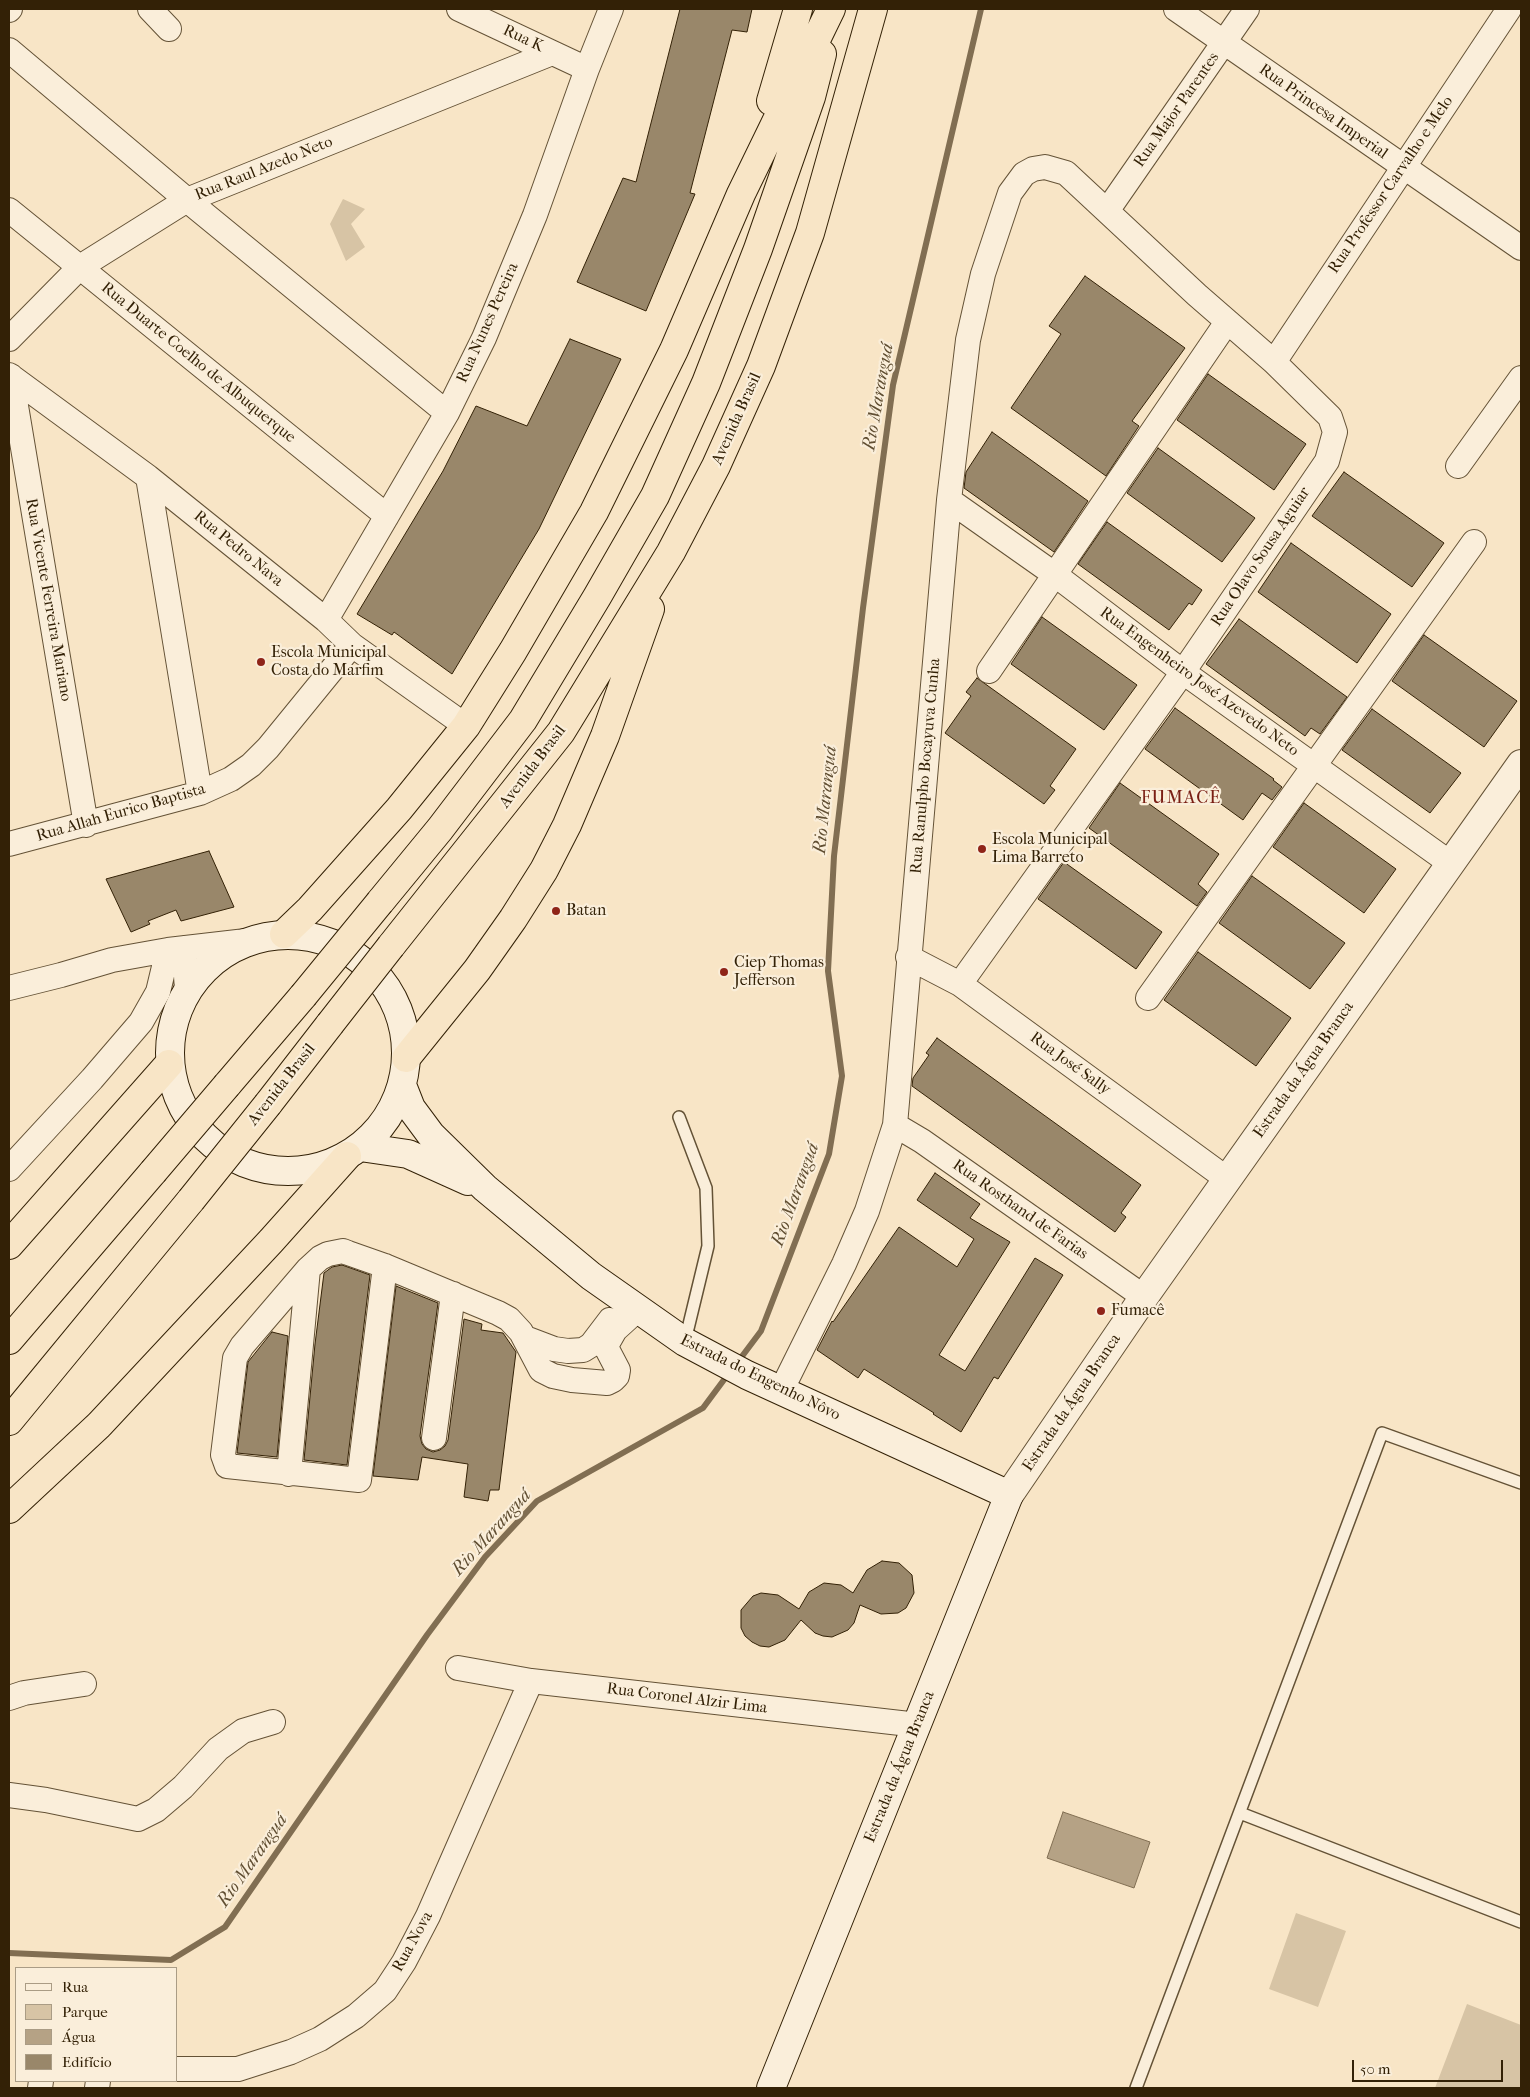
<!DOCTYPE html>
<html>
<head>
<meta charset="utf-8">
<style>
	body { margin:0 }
	#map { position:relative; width:1530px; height:2097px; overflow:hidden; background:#f8e5c6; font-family:"IM FELL French Canon",serif }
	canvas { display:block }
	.frame { position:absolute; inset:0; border:10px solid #332106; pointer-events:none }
	.legend { position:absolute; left:15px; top:1967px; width:162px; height:115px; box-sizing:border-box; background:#faeeda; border:1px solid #aa9c85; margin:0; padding:6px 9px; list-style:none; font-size:15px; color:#332106 }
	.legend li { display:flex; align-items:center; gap:10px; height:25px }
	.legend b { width:25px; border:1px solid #aa9c85 }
	.scale { position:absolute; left:1352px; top:2060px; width:151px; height:22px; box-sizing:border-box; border:2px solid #332106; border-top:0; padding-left:6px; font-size:15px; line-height:18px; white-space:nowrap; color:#332106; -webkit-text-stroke:4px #faeeda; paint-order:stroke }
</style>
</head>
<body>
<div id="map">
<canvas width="1530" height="2097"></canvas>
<div class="frame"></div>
<ul class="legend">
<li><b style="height:6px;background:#faeeda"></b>Rua</li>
<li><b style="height:14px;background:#d7c4a5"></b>Parque</li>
<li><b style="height:14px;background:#b5a285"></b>Água</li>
<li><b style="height:14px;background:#99876a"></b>Edifício</li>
</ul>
<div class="scale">50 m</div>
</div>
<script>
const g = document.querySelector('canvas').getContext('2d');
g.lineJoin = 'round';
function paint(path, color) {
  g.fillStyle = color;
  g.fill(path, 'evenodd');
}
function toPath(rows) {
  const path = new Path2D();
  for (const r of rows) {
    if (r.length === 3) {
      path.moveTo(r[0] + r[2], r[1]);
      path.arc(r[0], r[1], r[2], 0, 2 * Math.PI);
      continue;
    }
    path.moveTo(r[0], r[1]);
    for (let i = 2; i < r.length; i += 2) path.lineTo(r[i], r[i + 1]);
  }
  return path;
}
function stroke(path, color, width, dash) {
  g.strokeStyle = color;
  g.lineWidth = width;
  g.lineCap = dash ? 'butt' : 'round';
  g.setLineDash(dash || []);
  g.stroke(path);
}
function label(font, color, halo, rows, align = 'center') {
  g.font = font + ' "IM FELL French Canon",serif';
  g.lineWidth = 4.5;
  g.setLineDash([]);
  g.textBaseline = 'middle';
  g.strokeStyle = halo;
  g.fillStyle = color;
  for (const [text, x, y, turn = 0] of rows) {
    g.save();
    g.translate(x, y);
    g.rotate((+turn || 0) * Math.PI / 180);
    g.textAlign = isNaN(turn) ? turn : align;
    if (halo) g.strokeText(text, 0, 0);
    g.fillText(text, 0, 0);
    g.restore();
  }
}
paint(toPath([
	[343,199,365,209,351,224,365,247,346,261,330,224],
	[1296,1913,1346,1931,1318,2007,1269,1989],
	[1467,2004,1521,2025,1521,2088,1435,2088]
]), '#d7c4a5');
const water = toPath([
	[1063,1812,1150,1842,1134,1888,1047,1858,1063,1812]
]);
paint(water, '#b5a285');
stroke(water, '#816e52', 1);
stroke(toPath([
	[737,1363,761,1331,829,1154,842,1076,828,971,834,856,863,608,893,385,981,9],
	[9,1953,171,1960,225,1927,427,1635,485,1557,537,1501,703,1408,729,1373]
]), '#816e52', 6);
const building = toPath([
	[680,9,752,9,747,32,732,30,690,193,695,194,646,311,577,282,623,178,636,182,680,9],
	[1085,276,1185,348,1132,421,1139,426,1106,476,1011,408,1061,334,1049,326,1085,276],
	[570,339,621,359,539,529,452,674,394,632,392,635,357,614,443,471,476,406,527,426,570,339],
	[1208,374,1306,444,1274,490,1177,420,1208,374],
	[992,432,1088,501,1054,552,964,488,966,472,992,432],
	[1158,448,1255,518,1222,562,1127,493,1158,448],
	[1344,472,1444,543,1412,587,1312,516,1344,472],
	[1107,522,1202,590,1192,605,1189,603,1169,630,1078,564,1107,522],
	[1291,543,1391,614,1357,663,1258,592,1291,543],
	[1042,617,1137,685,1104,730,1011,664,1042,617],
	[1239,619,1347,697,1320,734,1311,728,1305,736,1206,664,1239,619],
	[1424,635,1517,701,1484,747,1392,681,1424,635],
	[977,678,1076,749,1050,786,1055,790,1044,804,945,733,971,696,966,692,977,678],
	[1175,708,1274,779,1273,780,1282,787,1272,800,1262,793,1243,820,1145,749,1175,708],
	[1372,709,1461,773,1430,813,1342,750,1372,709],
	[1120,783,1219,854,1198,884,1207,892,1197,906,1089,828,1120,783],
	[1304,803,1396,869,1364,913,1273,847,1304,803],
	[209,851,234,907,181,921,176,910,148,921,150,924,131,932,106,879,209,851],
	[1064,862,1162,932,1136,969,1038,899,1064,862],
	[1252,876,1345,943,1310,989,1219,923,1252,876],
	[1198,952,1291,1018,1256,1066,1164,1000,1198,952],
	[937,1038,1141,1185,1121,1213,1126,1217,1115,1232,912,1086,913,1078,929,1055,926,1053,937,1038],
	[935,1173,980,1204,970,1218,1010,1242,939,1355,965,1371,1035,1258,1063,1275,998,1379,994,1377,961,1432,933,1414,934,1413,864,1369,858,1378,817,1350,832,1321,833,1322,899,1227,957,1267,974,1239,917,1200,935,1173],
	[342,1265,370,1275,347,1465,304,1460,315,1344,324,1273,332,1267,342,1265],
	[396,1286,438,1303,420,1436,422,1444,426,1449,433,1452,440,1450,445,1446,448,1440,464,1319,482,1324,481,1330,503,1333,516,1352,499,1490,490,1490,488,1501,464,1497,468,1464,422,1457,418,1480,373,1476,396,1286],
	[272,1332,288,1336,277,1457,237,1453,248,1362,272,1332],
	[882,1561,899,1563,912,1575,914,1593,906,1608,898,1613,881,1614,860,1605,854,1623,848,1630,832,1637,823,1636,815,1633,801,1620,785,1640,769,1647,760,1646,752,1642,745,1636,741,1628,741,1610,753,1596,761,1593,778,1595,799,1609,809,1592,824,1583,841,1585,853,1593,867,1570,882,1561]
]);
paint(building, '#99876a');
stroke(building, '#332106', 1);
const service = toPath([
	[679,1117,706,1188,708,1246,685,1341],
	[1240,1813,1521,1922],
	[1136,2088,1382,1433,1521,1483]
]);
const minor = toPath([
	[150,9,169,29],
	[459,9,587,69],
	[1176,9,1521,248],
	[9,10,10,9],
	[9,50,187,200,447,413],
	[9,210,387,516],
	[1107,211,1247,9],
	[9,339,80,267,187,200,552,53],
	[1274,362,1509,9],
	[9,375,148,477,326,620,352,645,466,726],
	[11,376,86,825],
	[1458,466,1521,378],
	[148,477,200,793],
	[949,500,1054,574,1183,672,1450,863],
	[326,620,447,413,484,338,535,215,587,69,611,9],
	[989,671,1227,322],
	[9,844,200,793,231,779,251,765,268,748,352,645],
	[184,948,187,990],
	[908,957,960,984,1227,1179],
	[9,988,61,975,112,960,168,950,246,941],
	[1148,998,1474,542],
	[895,1125,922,1141,1144,1297],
	[9,1169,92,1079,141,1022,158,992,168,950],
	[385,1266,359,1480,227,1466,223,1455,235,1358,242,1346,308,1269,320,1258,328,1254,343,1251,348,1253,385,1266,498,1313,509,1319,521,1332,541,1370,553,1376,572,1380,607,1383,613,1380,617,1376,618,1370,607,1349,607,1344,615,1330,637,1310],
	[525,1338,554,1349,568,1351,583,1350,591,1345,610,1320],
	[781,1391,844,1264,867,1211,895,1125,949,500,968,340,983,274,1010,193,1024,174,1033,169,1045,167,1066,173,1197,295,1274,362,1330,417,1335,432,1327,461,1183,672,960,984],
	[434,1438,453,1294],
	[289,1474,308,1269],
	[458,1668,531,1681,918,1725],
	[9,1698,24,1693,84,1684],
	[9,1795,46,1800,138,1819,156,1810,183,1787,218,1749,243,1731,273,1722],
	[176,2069,238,2069,291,2052,320,2039,356,2016,385,1991,404,1962,428,1916,531,1681],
	[40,2088,41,2081],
	[97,2088,98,2081]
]);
const tertiary = toPath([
	[1009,1495,1144,1297,1521,764]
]);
const secondary = toPath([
	[288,1053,118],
	[402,1085,411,1108,431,1135,485,1188,591,1276,685,1342,747,1375,1009,1495,771,2088],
	[360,1147,408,1154,468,1181]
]);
const motorway = toPath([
	[771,101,798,9],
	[380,902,440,829,523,720,597,597,655,496,706,383,758,249,811,97,822,54],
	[284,934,310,909,399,809,466,726,513,651,594,512,674,350,741,194,831,9],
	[391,946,561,732,671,552,716,466,761,366,810,233,873,9],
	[406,1058,477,970,513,919,544,870,567,825,605,736,650,609],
	[227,1085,303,996],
	[268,1104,330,1024],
	[9,1245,169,1064],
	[9,1340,153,1172],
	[9,1421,191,1200],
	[9,1509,99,1425,271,1241,347,1156]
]);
stroke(service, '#645236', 14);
stroke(minor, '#645236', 26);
stroke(tertiary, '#645236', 30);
stroke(secondary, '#332106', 30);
stroke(motorway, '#332106', 30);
stroke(service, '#faeeda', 11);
stroke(minor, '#faeeda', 24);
stroke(tertiary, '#faeeda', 28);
stroke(secondary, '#faeeda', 28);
stroke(motorway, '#f8e5c6', 28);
const motorwayBridge = toPath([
	[303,996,380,902],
	[330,1024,391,946],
	[153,1172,227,1085],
	[191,1200,268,1104]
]);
stroke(motorwayBridge, '#332106', 30, []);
stroke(motorwayBridge, '#f8e5c6', 28);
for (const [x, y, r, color] of [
	[261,662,5,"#8f2418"],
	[982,849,5,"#8f2418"],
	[556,911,5,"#8f2418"],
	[724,972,5,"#8f2418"],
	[1101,1311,5,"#8f2418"]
]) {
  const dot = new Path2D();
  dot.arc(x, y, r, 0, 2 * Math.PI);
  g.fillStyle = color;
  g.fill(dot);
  stroke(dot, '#faeeda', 2);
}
label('16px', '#332106', '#faeeda', [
	["Rua K",523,39,25],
	["Rua Major Parentes",1177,110,-55],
	["Rua Princesa Imperial",1323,112,35],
	["Rua Raul Azedo Neto",264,169,-22],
	["Rua Professor Carvalho e Melo",1391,185,-56],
	["Rua Nunes Pereira",488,323,-66],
	["Rua Duarte Coelho de Albuquerque",198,363,39],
	["Avenida Brasil",737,419,-66],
	["Rua Pedro Nava",238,549,39],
	["Rua Olavo Sousa Aguiar",1261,557,-56],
	["Rua Vicente Ferreira Mariano",48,600,80],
	["Rua Engenheiro José Azevedo Neto",1199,682,36],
	["Rua Ranulpho Bocayuva Cunha",926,766,-85],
	["Avenida Brasil",533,767,-53],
	["Rua Allah Eurico Baptista",121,813,-16],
	["Rua José Sally",1070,1064,36],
	["Estrada da Água Branca",1304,1070,-55],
	["Avenida Brasil",282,1085,-52],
	["Rua Rosthand de Farias",1020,1210,35],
	["Estrada do Engenho Nôvo",760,1378,26],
	["Estrada da Água Branca",1072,1403,-56],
	["Rua Coronel Alzir Lima",687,1699,7],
	["Estrada da Água Branca",900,1767,-68],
	["Rua Nova",413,1942,-61]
]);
label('16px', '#332106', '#faeeda', [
	["Escola Municipal",271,653],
	["Costa do Marfim",271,671],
	["Escola Municipal",992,840],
	["Lima Barreto",992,858],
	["Batan",566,911],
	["Ciep Thomas",734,963],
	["Jefferson",734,981],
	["Fumacê",1111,1311]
], 'left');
label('italic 18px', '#604e32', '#faeeda', [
	["Rio Maranguá",879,397,-80],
	["Rio Maranguá",826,800,-84],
	["Rio Maranguá",796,1195,-70],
	["Rio Maranguá",492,1533,-48],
	["Rio Maranguá",253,1861,-55]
]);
g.letterSpacing = '1px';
label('18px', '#7a1f14', '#faeeda', [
	["FUMACÊ",1181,799]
]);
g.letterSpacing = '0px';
</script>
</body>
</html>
